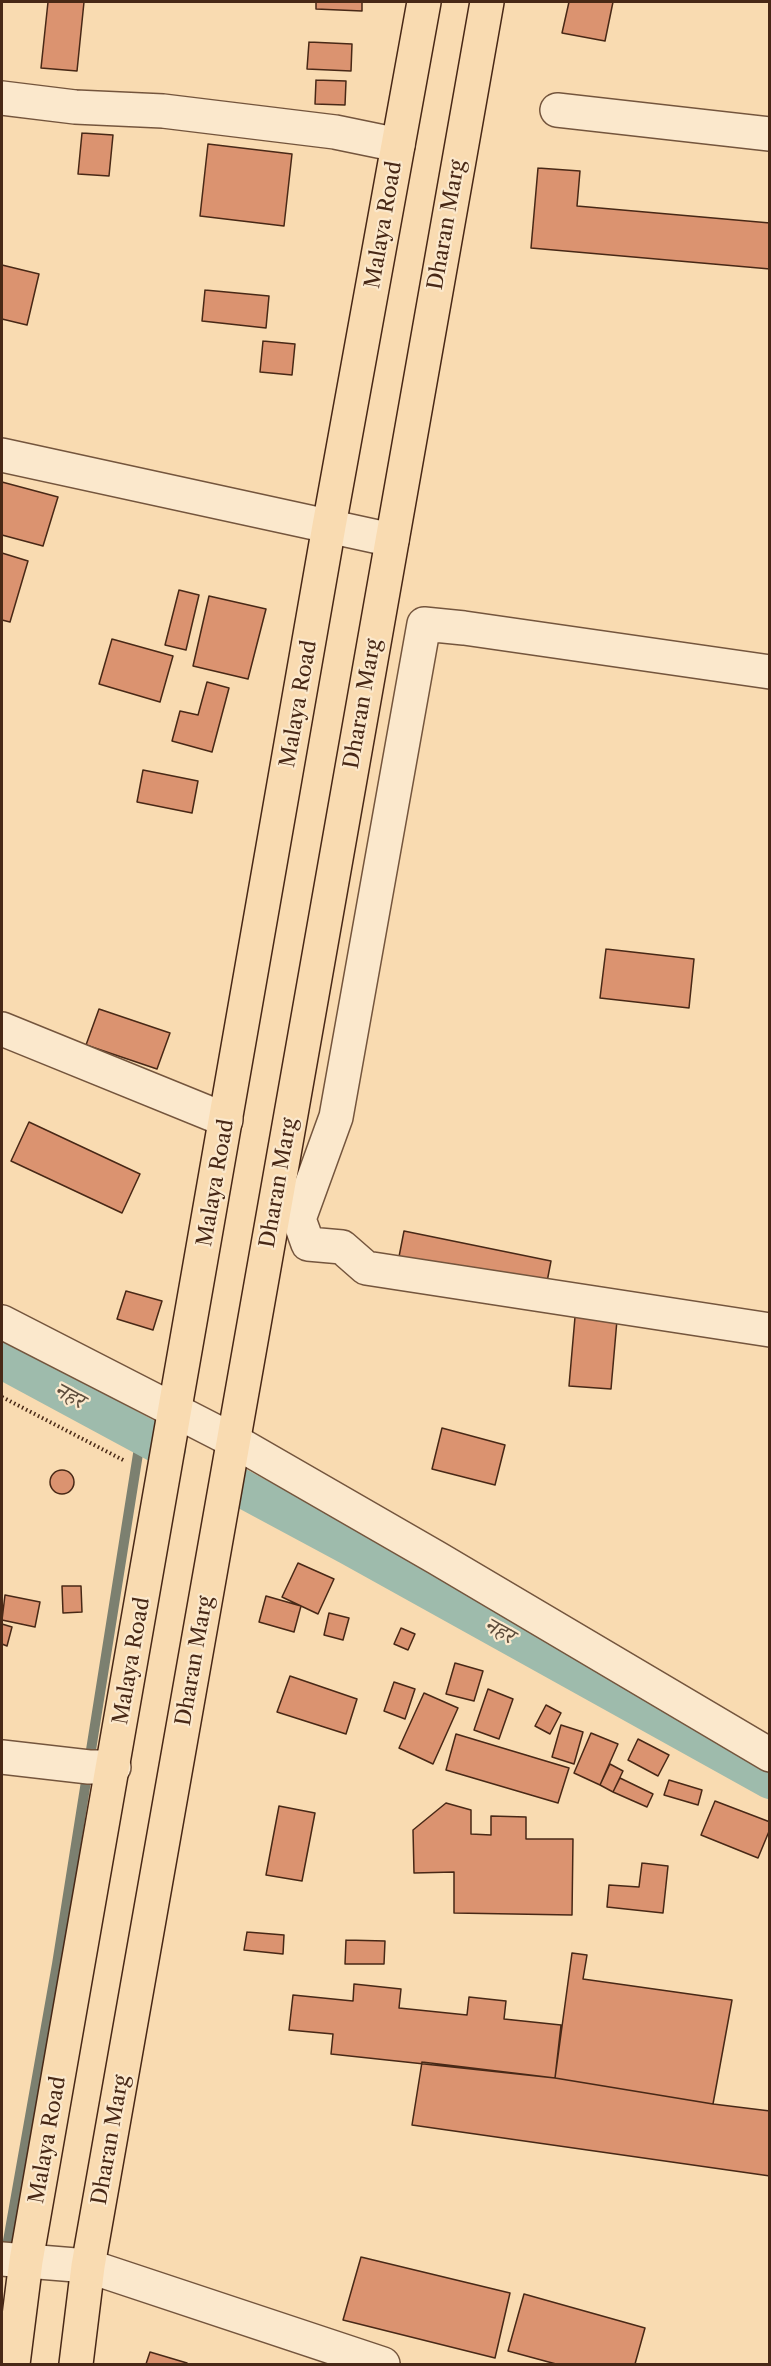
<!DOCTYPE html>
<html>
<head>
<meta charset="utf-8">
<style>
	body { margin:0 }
	#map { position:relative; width:771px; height:2366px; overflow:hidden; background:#f9dbb1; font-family:"Libre Caslon Text",serif }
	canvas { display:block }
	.frame { position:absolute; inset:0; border:3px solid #482816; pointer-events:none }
</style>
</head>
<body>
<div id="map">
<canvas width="771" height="2366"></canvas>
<div class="frame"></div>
</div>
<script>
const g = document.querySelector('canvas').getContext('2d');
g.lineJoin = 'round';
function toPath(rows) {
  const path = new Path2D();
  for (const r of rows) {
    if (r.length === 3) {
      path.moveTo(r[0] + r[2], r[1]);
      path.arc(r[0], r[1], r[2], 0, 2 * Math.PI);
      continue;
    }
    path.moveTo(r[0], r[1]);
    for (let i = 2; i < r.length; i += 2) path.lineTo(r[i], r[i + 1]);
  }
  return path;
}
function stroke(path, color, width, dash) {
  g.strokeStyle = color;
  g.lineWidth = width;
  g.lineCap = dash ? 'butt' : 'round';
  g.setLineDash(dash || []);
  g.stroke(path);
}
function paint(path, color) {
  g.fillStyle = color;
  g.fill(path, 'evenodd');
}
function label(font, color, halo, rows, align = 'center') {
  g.font = font + ' "Libre Caslon Text","Noto Serif Devanagari",serif';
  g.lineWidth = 4.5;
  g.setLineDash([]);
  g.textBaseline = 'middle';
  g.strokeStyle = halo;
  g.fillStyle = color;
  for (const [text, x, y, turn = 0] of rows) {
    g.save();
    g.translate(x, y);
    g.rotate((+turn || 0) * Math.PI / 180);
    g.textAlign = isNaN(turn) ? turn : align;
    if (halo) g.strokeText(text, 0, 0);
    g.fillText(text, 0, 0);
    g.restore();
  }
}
stroke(toPath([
	[6,2252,57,1964,141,1435]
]), '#7c8070', 10);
stroke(toPath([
	[2,1360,167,1449],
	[228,1481,349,1546,770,1780]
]), '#9ebbac', 38);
const building = toPath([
	[48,2,84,2,77,71,41,68,48,2],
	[316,2,362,2,362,11,316,9,316,2],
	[569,2,613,2,605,41,562,33,569,2],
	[309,42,352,44,351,71,307,69,309,42],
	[316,80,346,81,345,105,315,104,316,80],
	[82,133,113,135,109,176,78,174,82,133],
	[208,144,292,154,284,226,200,216,208,144],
	[538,168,580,171,577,206,770,223,770,269,531,248,538,168],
	[2,265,39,274,27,325,2,319,2,265],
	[205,290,269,296,266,328,202,321,205,290],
	[263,341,295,344,292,375,260,372,263,341],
	[2,482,58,497,43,546,2,535,2,482],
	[2,553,28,561,10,622,2,620,2,553],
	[179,590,199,595,186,650,165,645,179,590],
	[209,596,266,609,248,679,193,666,209,596],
	[112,639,173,656,160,702,99,684,112,639],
	[207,682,229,688,212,752,172,741,180,711,198,715,207,682],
	[143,770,198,781,192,813,137,802,143,770],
	[606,949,694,959,689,1008,600,998,606,949],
	[99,1009,170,1033,157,1069,86,1045,99,1009],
	[29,1122,140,1174,122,1213,11,1161,29,1122],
	[404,1231,551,1261,546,1287,397,1267,404,1231],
	[126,1291,162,1301,153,1330,117,1319,126,1291],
	[575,1317,617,1320,611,1389,569,1386,575,1317],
	[442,1428,505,1445,495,1485,432,1469,442,1428],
	[62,1482,12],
	[298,1563,334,1579,318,1614,282,1597,298,1563],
	[62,1586,81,1586,82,1612,63,1613,62,1586],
	[5,1595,40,1602,35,1627,2,1620,5,1595],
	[266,1596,301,1606,294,1632,259,1622,266,1596],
	[329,1613,349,1618,343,1640,324,1635,329,1613],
	[2,1624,12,1627,7,1646,2,1644,2,1624],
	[401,1628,415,1634,408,1650,394,1644,401,1628],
	[455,1663,483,1671,474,1701,446,1694,455,1663],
	[290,1676,357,1699,346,1734,277,1712,290,1676],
	[394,1682,415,1689,405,1719,384,1711,394,1682],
	[488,1689,513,1699,499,1739,474,1730,488,1689],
	[424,1693,458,1708,433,1764,399,1748,424,1693],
	[546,1705,561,1713,550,1734,535,1726,546,1705],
	[561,1725,583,1732,574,1764,552,1757,561,1725],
	[591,1733,618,1744,600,1785,574,1773,591,1733],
	[456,1734,569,1768,558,1803,446,1770,456,1734],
	[638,1739,669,1755,658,1776,628,1760,638,1739],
	[610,1764,623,1771,613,1792,600,1785,610,1764],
	[620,1778,653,1794,647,1807,613,1792,620,1778],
	[669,1780,702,1790,698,1805,664,1795,669,1780],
	[715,1801,770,1822,770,1829,758,1858,701,1835,715,1801],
	[446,1803,471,1810,471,1834,491,1835,491,1816,526,1817,526,1839,573,1839,572,1915,454,1913,454,1872,414,1873,413,1830,446,1803],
	[279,1806,315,1813,302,1881,266,1875,279,1806],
	[642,1863,668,1866,663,1913,607,1907,609,1885,639,1887,642,1863],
	[247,1932,284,1935,283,1954,244,1950,247,1932],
	[346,1940,385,1941,384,1964,345,1964,346,1940],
	[572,1953,587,1955,583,1979,732,2000,713,2104,555,2078,572,1953],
	[354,1984,401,1989,399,2008,467,2015,469,1997,506,2001,504,2019,561,2025,555,2078,331,2054,333,2034,289,2030,293,1995,353,2001,354,1984],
	[422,2062,555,2078,713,2104,770,2111,770,2176,412,2125,422,2062],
	[361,2257,510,2293,495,2358,343,2320,361,2257],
	[524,2294,645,2328,635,2364,556,2364,508,2351,524,2294],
	[150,2352,187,2363,186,2364,146,2364,150,2352]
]);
paint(building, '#db9370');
stroke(building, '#482816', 1.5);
const minor = toPath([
	[2,98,75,107,163,111,335,132,398,145],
	[557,110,770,134],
	[2,455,392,540],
	[770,672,464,628,424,624,336,1117,299,1219,308,1244,342,1247,366,1268,770,1330],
	[2,1029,226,1120],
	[2,1322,234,1441,437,1558,770,1755],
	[2,1757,89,1767,114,1767],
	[2,2259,88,2266,383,2364]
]);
const major = toPath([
	[13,2364,26,2261,329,526,424,2],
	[76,2364,88,2266,487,2]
]);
stroke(minor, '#74553d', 36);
stroke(major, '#482816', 36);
stroke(toPath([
	[2,1397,125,1461]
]), '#482816', 4, [1.5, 3]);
stroke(minor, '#fbe8cc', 33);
stroke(major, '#f9dbb1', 33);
label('21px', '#482816', '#fbe8cc', [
	["Malaya Road",384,225,-80],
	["Dharan Marg",447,225,-80],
	["Malaya Road",299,704,-80],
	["Dharan Marg",363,704,-80],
	["Malaya Road",216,1183,-80],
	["Dharan Marg",279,1183,-80],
	["Malaya Road",132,1661,-80],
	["Dharan Marg",195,1661,-80],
	["Malaya Road",48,2140,-80],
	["Dharan Marg",111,2140,-80]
]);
label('italic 22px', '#5e4d3c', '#fbe8cc', [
	["नहर",69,1396,28],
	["नहर",499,1631,29]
]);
</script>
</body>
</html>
